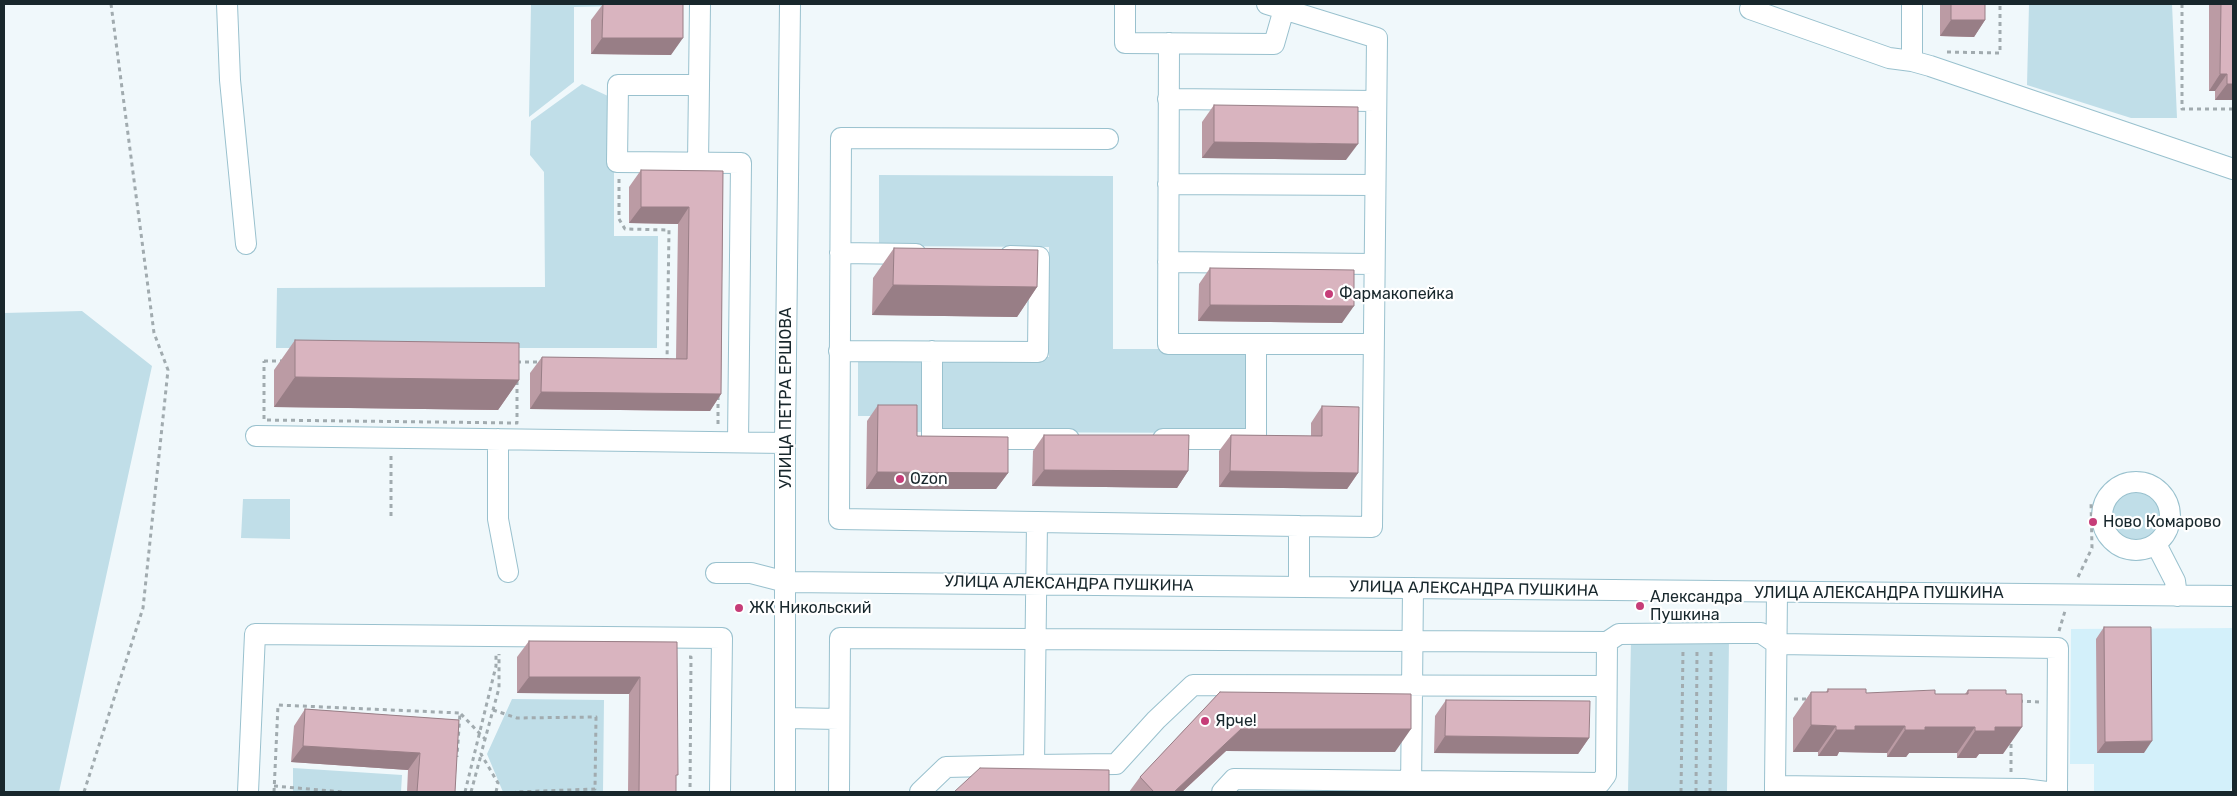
<!DOCTYPE html>
<html>
<head>
<meta charset="utf-8">
<style>
	body { margin:0 }
	#map { position:relative; width:2237px; height:796px; overflow:hidden; background:#f0f8fb; font-family:Rubik,sans-serif }
	canvas { display:block }
	.frame { position:absolute; inset:0; border:5px solid #18272c; pointer-events:none }
</style>
</head>
<body>
<div id="map">
<canvas width="2237" height="796"></canvas>
<div class="frame"></div>
</div>
<script>
const g = document.querySelector('canvas').getContext('2d');
g.lineJoin = 'round';
function paint(path, color) {
  g.fillStyle = color;
  g.fill(path, 'evenodd');
}
function toPath(rows) {
  const path = new Path2D();
  for (const r of rows) {
    if (r.length === 3) {
      path.moveTo(r[0] + r[2], r[1]);
      path.arc(r[0], r[1], r[2], 0, 2 * Math.PI);
      continue;
    }
    path.moveTo(r[0], r[1]);
    for (let i = 2; i < r.length; i += 2) path.lineTo(r[i], r[i + 1]);
  }
  return path;
}
function stroke(path, color, width, dash) {
  g.strokeStyle = color;
  g.lineWidth = width;
  g.lineCap = dash ? 'butt' : 'round';
  g.setLineDash(dash || []);
  g.stroke(path);
}
function label(font, color, halo, rows, align = 'center') {
  g.font = font + ' Rubik,sans-serif';
  g.lineWidth = 4.5;
  g.setLineDash([]);
  g.textBaseline = 'middle';
  g.strokeStyle = halo;
  g.fillStyle = color;
  for (const [text, x, y, turn = 0] of rows) {
    g.save();
    g.translate(x, y);
    g.rotate((+turn || 0) * Math.PI / 180);
    g.textAlign = isNaN(turn) ? turn : align;
    if (halo) g.strokeText(text, 0, 0);
    g.fillText(text, 0, 0);
    g.restore();
  }
}
paint(toPath([
	[2233,628,2233,786,2229,792,2094,792,2094,764,2070,764,2071,629]
]), '#d3f0fa');
paint(toPath([
	[531,4,624,4,624,6,574,7,574,82,529,117],
	[2029,4,2172,4,2177,118,2131,118,2027,85],
	[582,84,608,96,614,166,614,236,658,236,657,348,276,348,277,288,545,287,544,172,530,155,531,121],
	[879,175,1113,176,1113,349,1250,349,1250,433,911,432,911,416,858,416,858,357,1049,357,1049,247,879,246],
	[82,311,152,366,59,792,4,792,4,313],
	[2137,515,26],
	[243,499,290,499,290,539,241,538],
	[1631,640,1729,640,1727,792,1617,792,1628,792],
	[512,699,604,700,603,792,503,792,487,754],
	[293,768,402,775,401,792,293,792]
]), '#c0dee8');
const minor = toPath([
	[227,4,230,80,246,244],
	[700,4,699,85,618,85,617,162,741,163,738,442],
	[1125,4,1125,43,1274,44,1284,9],
	[1267,4,1377,38,1372,527,1299,526],
	[1750,9,1889,58,1912,61,1930,66,2233,169],
	[1912,61,1912,4],
	[1168,99,1376,101],
	[1108,139,841,138,839,519,1299,526,1299,587],
	[698,163,699,85],
	[1168,184,1375,185],
	[840,253,916,254],
	[1168,262,1374,264],
	[1256,344,1373,344],
	[839,351,1038,352,1039,257,1010,256],
	[932,351,932,439,1069,439],
	[256,436,785,443],
	[498,439,498,519,508,572],
	[1163,439,1256,439,1256,344,1168,344,1169,43],
	[2136,516,34],
	[2156,544,2175,581,2177,596],
	[716,573,751,573,786,582,2233,596],
	[786,718,839,719],
	[1034,765,1116,764,1156,720,1193,685,1606,686],
	[1775,786,1777,593],
	[248,792,255,634,722,638,720,792],
	[785,792,785,443,790,4],
	[839,792,840,638,1607,642,1619,634,1735,633,1761,633,1777,644,2058,648,2057,792],
	[920,792,946,767,1034,765,1037,522],
	[1222,792,1234,779,1600,783,1606,775,1607,642],
	[1411,792,1413,588],
	[1775,792,1775,786,2023,789],
	[2023,792,2023,789,2047,792]
]);
stroke(minor, '#99c1ce', 22);
stroke(toPath([
	[2182,4,2182,109,2233,109],
	[1947,52,2000,53,2000,4],
	[619,179,619,219,625,229,669,230,667,361],
	[264,361,517,362,517,423,264,420,264,361],
	[517,362,542,362],
	[718,424,718,396],
	[391,456,391,517],
	[2078,577,2092,548,2091,501],
	[2059,631,2065,611],
	[689,657,691,657,690,792],
	[1794,699,1810,699],
	[2019,701,2040,702],
	[493,710,517,718,596,717,595,789,515,792],
	[461,714,485,739],
	[2011,772,2011,738],
	[274,786,343,792],
	[84,792,143,608,168,370,154,333,111,4],
	[274,792,278,705,460,713,457,757],
	[465,792,496,666,496,653],
	[471,792,481,755],
	[496,792,498,783,481,754,499,688,499,654],
	[1681,792,1683,650],
	[1696,792,1697,649],
	[1710,792,1711,650]
]), '#a1abaf', 3, [4, 4]);
stroke(minor, '#fff', 20);
paint(toPath([
	[603,4,671,55,591,54,591,20],
	[1940,4,1985,4,1985,20,1974,37,1940,36],
	[2209,4,2233,4,2233,100,2215,100,2215,91,2209,91],
	[1214,105,1346,160,1202,158,1202,122],
	[641,170,723,171,721,394,710,411,530,409,530,373,542,357,676,359,678,224,629,223,629,187],
	[894,248,1037,287,1017,317,872,315,873,278],
	[1210,268,1342,323,1198,321,1199,284],
	[295,340,519,380,498,410,274,407,274,370],
	[878,405,917,436,1008,473,996,489,866,489,867,421],
	[1322,406,1358,473,1347,489,1219,487,1219,451,1231,435,1311,436,1311,423],
	[1044,435,1188,471,1177,488,1032,486,1033,451],
	[2104,627,2144,753,2097,753,2096,639],
	[529,641,677,642,676,792,628,792,629,694,517,693,517,657],
	[1828,689,1866,693,1935,694,1965,694,1968,690,2003,754,1979,754,1976,758,1957,758,1957,753,1909,753,1906,757,1887,757,1887,753,1839,752,1837,756,1818,756,1818,752,1793,752,1793,718,1811,692,1826,692],
	[1220,692,1395,752,1226,751,1182,792,1129,792,1140,777],
	[1446,700,1589,738,1578,754,1434,753,1435,716],
	[305,709,459,720,455,792,407,792,408,770,291,762,294,726]
]), '#bb9ba4');
paint(toPath([
	[1951,20,1985,20,1974,37,1940,36],
	[602,38,683,38,671,55,591,54],
	[2220,74,2227,74,2215,91,2209,91],
	[2227,84,2233,84,2233,100,2215,100],
	[1214,142,1358,144,1346,160,1202,158],
	[641,207,689,207,678,224,629,223],
	[893,285,1037,287,1017,317,872,315],
	[1210,305,1354,306,1342,323,1198,321],
	[295,377,519,380,498,410,274,407],
	[541,392,721,394,710,411,530,409],
	[1044,470,1188,471,1177,488,1032,486],
	[1230,471,1358,473,1347,489,1219,487],
	[877,472,1008,473,996,489,866,489],
	[529,677,640,677,629,694,517,693],
	[1811,725,1836,726,1818,752,1793,752],
	[1855,726,1905,726,1887,753,1839,752,1837,756,1818,756,1836,730],
	[1925,727,1975,727,1957,753,1909,753,1906,757,1887,757,1905,730],
	[1995,727,2022,727,2003,754,1979,754,1976,758,1957,758,1975,731],
	[1241,729,1411,729,1395,752,1226,751,1182,792,1174,792],
	[1445,736,1589,738,1578,754,1434,753],
	[2152,741,2144,753,2097,753,2105,742],
	[303,746,420,753,408,770,291,762]
]), '#987e86');
const building = toPath([
	[603,4,683,4,683,38,602,38,603,4],
	[1951,4,1985,4,1985,20,1951,20,1951,4],
	[2221,4,2233,4,2233,84,2227,84,2227,74,2220,74,2221,4],
	[1214,105,1358,107,1358,144,1214,142,1214,105],
	[641,170,723,171,721,394,541,392,542,357,687,359,689,207,641,207,641,170],
	[894,248,1038,250,1037,287,893,285,894,248],
	[1210,268,1354,270,1354,306,1210,305,1210,268],
	[295,340,519,343,519,380,295,377,295,340],
	[878,405,917,405,917,436,1008,437,1008,473,877,472,878,405],
	[1322,406,1359,407,1358,473,1230,471,1231,435,1322,436,1322,406],
	[1044,435,1189,435,1188,471,1044,470,1044,435],
	[2104,627,2151,627,2152,741,2105,742,2104,627],
	[529,641,677,642,678,775,676,775,676,792,639,792,640,677,529,677,529,641],
	[1828,689,1866,689,1866,693,1935,690,1935,694,1968,694,1968,690,2006,690,2006,694,2022,694,2022,727,1995,727,1995,731,1975,731,1975,727,1925,727,1925,730,1905,730,1905,726,1855,726,1855,730,1836,730,1836,726,1811,725,1811,692,1828,692,1828,689],
	[1220,692,1411,694,1411,729,1241,729,1174,792,1154,792,1140,777,1220,692],
	[1446,700,1590,701,1589,738,1445,736,1446,700],
	[305,709,459,720,455,792,417,792,420,753,303,746,305,709],
	[980,768,1109,770,1109,792,954,792,980,768]
]);
paint(building, '#d9b4bf');
stroke(building, '#987e86', 1);
for (const [x, y, r, color] of [
	[1329,294,5,"#c63d78"],
	[900,479,5,"#c63d78"],
	[2093,522,5,"#c63d78"],
	[1640,606,5,"#c63d78"],
	[739,608,5,"#c63d78"],
	[1205,721,5,"#c63d78"]
]) {
  const dot = new Path2D();
  dot.arc(x, y, r, 0, 2 * Math.PI);
  g.fillStyle = color;
  g.fill(dot);
  stroke(dot, '#fff', 2);
}
label('16px', '#18272c', '#fff', [
	["Фармакопейка",1339,294],
	["Ozon",910,479],
	["Ново Комарово",2103,522],
	["Александра",1650,597],
	["Пушкина",1650,615],
	["ЖК Никольский",749,608],
	["Ярче!",1215,721]
], 'left');
label('16px', '#18272c', '#fff', [
	["УЛИЦА ПЕТРА ЕРШОВА",786,398,-90],
	["УЛИЦА АЛЕКСАНДРА ПУШКИНА",1069,584,1],
	["УЛИЦА АЛЕКСАНДРА ПУШКИНА",1474,589,1],
	["УЛИЦА АЛЕКСАНДРА ПУШКИНА",1879,593]
]);
</script>
</body>
</html>
